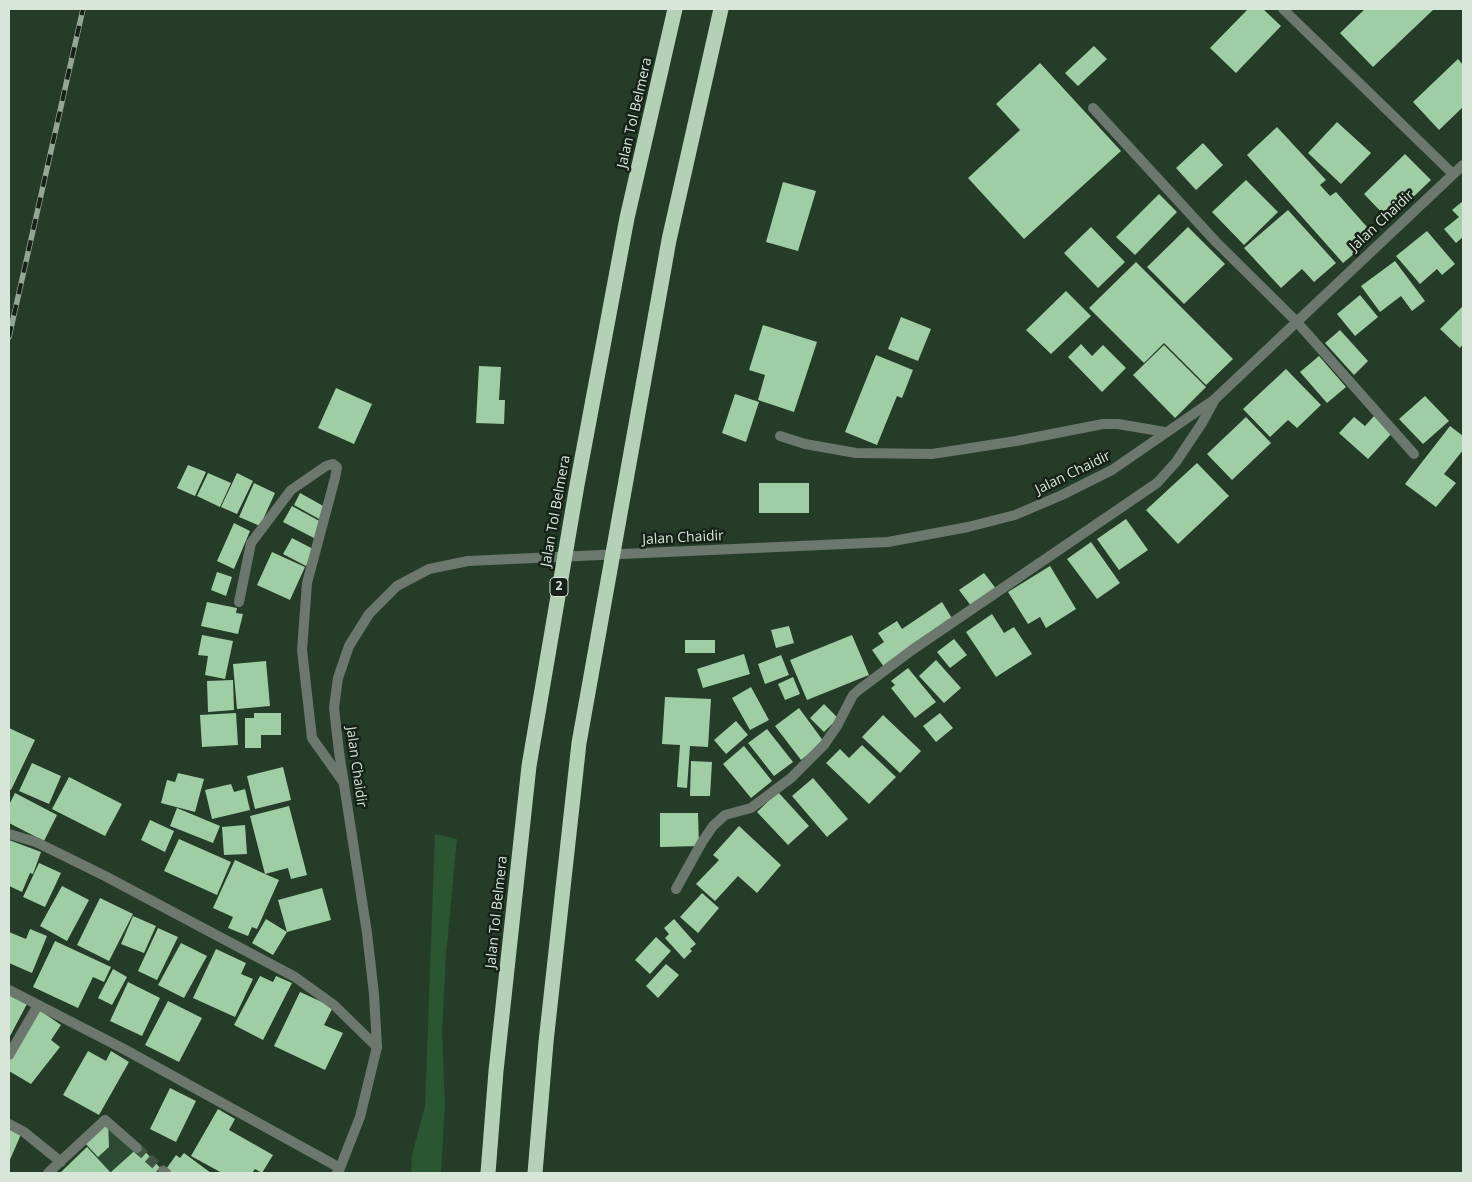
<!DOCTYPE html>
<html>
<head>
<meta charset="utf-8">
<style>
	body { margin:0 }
	#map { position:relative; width:1472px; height:1182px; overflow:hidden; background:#253d28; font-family:"Open Sans",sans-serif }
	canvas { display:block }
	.frame { position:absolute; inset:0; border:10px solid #d7e6d9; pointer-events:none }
</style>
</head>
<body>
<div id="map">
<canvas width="1472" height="1182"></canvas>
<div class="frame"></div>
</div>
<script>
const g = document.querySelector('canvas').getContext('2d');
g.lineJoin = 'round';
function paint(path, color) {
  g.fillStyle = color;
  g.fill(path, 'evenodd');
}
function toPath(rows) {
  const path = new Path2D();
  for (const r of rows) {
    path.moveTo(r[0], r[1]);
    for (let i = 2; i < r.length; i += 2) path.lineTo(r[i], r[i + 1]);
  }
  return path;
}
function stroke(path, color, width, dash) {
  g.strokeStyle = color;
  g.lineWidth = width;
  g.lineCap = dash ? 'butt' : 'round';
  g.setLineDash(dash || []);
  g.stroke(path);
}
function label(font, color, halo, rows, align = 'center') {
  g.font = font + ' "Open Sans",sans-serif';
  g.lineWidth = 5;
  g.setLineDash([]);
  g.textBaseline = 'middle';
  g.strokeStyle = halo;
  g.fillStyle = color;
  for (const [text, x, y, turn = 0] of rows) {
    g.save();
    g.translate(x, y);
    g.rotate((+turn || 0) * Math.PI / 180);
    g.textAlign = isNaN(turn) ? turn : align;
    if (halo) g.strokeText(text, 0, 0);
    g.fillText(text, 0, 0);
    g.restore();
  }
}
paint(toPath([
	[107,1126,158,1173,60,1173]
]), '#2d4a32');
paint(toPath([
	[435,834,457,839,446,955,442,1032,445,1105,441,1173,411,1173,412,1155,425,1107]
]), '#2b5632');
paint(toPath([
	[1248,9,1263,9,1281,26,1236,73,1210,48],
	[1365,9,1434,9,1373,67,1340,33],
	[1094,46,1107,59,1078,86,1065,73],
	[1458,59,1463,65,1463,107,1439,130,1413,102],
	[1040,63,1121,151,1024,239,968,178,1020,130,996,104],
	[1337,122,1371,153,1341,184,1308,153],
	[1277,127,1326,180,1320,185,1330,196,1336,192,1375,236,1343,263,1247,155],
	[1203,143,1223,165,1196,190,1176,168],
	[1405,154,1431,180,1389,220,1364,194],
	[1246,180,1278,212,1244,245,1212,212],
	[783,182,816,191,798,251,766,242],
	[1159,194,1177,212,1135,255,1116,237],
	[1463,201,1463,237,1456,243,1444,229,1459,217,1452,210],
	[1288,210,1336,263,1314,282,1302,269,1281,288,1244,248],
	[1091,227,1125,262,1098,288,1064,253],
	[1188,227,1225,264,1184,304,1147,267],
	[1427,231,1455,264,1442,275,1437,269,1420,284,1396,256],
	[1395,261,1425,301,1412,311,1401,296,1380,312,1361,286],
	[1136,262,1233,359,1206,385,1164,343,1144,363,1089,308],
	[1066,291,1091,316,1051,354,1026,330],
	[1360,295,1378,317,1355,336,1337,314],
	[1463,306,1463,344,1460,348,1440,329],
	[901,317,931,329,918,361,888,349],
	[763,325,817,342,794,412,758,400,765,375,749,370],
	[1340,330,1368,361,1354,375,1325,343],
	[1081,344,1092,356,1103,345,1126,368,1102,392,1068,357],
	[1164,345,1206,387,1175,418,1133,375],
	[876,355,913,370,902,398,897,396,877,445,845,432],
	[1319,356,1346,387,1327,403,1300,372],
	[479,366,501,367,499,400,505,400,504,424,476,423],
	[1286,369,1321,405,1297,428,1288,420,1270,437,1243,409],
	[336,388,372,404,354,444,318,428],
	[735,394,759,402,746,442,722,433],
	[1425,396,1449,421,1423,444,1399,419],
	[1374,416,1392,433,1368,459,1339,433,1354,417,1365,426],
	[1246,417,1271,443,1232,480,1207,454],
	[1450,426,1463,436,1463,450,1444,474,1456,483,1436,507,1405,484],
	[1197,463,1229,496,1178,544,1146,510],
	[188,465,206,472,195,496,177,488],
	[208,473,231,483,220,507,197,496],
	[237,473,253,481,237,514,221,507],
	[254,483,275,493,260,526,239,517],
	[759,483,809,483,809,513,759,513],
	[300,493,325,507,319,519,294,505],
	[292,506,323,523,314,538,283,522],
	[1126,519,1148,550,1119,570,1097,539],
	[234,523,250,531,234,569,217,561],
	[292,538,315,550,306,566,283,554],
	[1091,542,1120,583,1097,599,1067,559],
	[272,552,305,567,290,600,257,585],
	[1050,566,1076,609,1046,628,1040,617,1028,624,1008,592],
	[217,572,232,577,226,596,211,590],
	[984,573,997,590,972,607,959,590],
	[207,602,237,608,236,613,243,614,238,634,201,626],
	[942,602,953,620,884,667,872,650,884,642,878,633,897,621,902,629],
	[992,614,1004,633,1014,627,1032,654,996,677,966,632],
	[789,626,794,643,776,648,771,630],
	[202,635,233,641,225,679,205,675,208,656,198,655],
	[852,635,869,675,807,700,790,660],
	[954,639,967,655,950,668,937,652],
	[685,640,715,640,715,653,685,653],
	[744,654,750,674,703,688,697,669],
	[781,655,789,675,765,684,758,664],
	[936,660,961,688,944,703,919,676],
	[266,661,270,706,237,709,233,664],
	[908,668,936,702,915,718,891,688,895,685,891,681],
	[793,677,800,694,785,700,778,684],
	[233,680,234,710,208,712,207,681],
	[751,687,769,720,750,730,732,698],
	[665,697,711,699,708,747,690,746,687,788,677,787,680,745,662,744],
	[824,704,838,718,824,732,810,718],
	[799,708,824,742,801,760,775,726],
	[236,713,238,745,202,747,200,715],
	[254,713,281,713,281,735,261,735,261,748,245,748,245,718,254,718],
	[940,713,953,728,936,742,923,726],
	[883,715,921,751,900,773,862,737],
	[736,721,748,735,726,754,714,740],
	[9,728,35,740,11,790,9,789],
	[767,729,793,762,774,776,748,743],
	[862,745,896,777,869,804,826,763,840,749,849,758],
	[744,746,772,781,751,798,723,764],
	[691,761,712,762,710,796,690,796],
	[32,763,61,776,49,804,19,791],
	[283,767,291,800,255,809,247,776],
	[178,773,204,779,195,812,161,803,167,780,175,782],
	[69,777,122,804,105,836,52,809],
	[813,778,848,819,827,837,792,796],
	[231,784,234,792,245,789,250,810,212,819,205,790],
	[778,792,809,826,788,845,757,812],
	[15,793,57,815,44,841,9,823,9,805],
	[289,806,307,875,291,879,288,868,265,874,279,880,257,929,252,927,248,936,228,928,233,917,213,908,235,860,265,874,250,816],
	[177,808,220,826,213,843,170,826],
	[660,813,698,813,699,846,660,847],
	[150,820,174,831,165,852,141,840],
	[245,825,247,854,224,855,222,827],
	[739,826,781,865,757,893,738,876,715,901,696,884,719,860,713,855],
	[179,839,231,862,217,895,164,871],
	[9,840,41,852,33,874,30,873,22,892,9,886],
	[39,863,61,873,45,907,23,897],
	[62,886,89,900,67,941,40,926],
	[322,888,331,920,287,932,273,955,252,943,266,919,287,932,278,900],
	[702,893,719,908,698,933,680,917],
	[100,898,133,914,109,961,77,945],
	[133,916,156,926,144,953,121,944],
	[674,919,696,944,690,949,692,951,684,959,665,938,669,934,664,928],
	[158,928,178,937,157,980,138,971],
	[30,929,47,936,32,973,9,963,9,932,26,939],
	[656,937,671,951,650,974,635,960],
	[55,941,111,967,104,982,93,977,78,1008,33,987],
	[181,943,207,956,184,998,158,985],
	[216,949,246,963,241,974,253,979,235,1017,193,998],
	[666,964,679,975,658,998,646,986],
	[113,969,127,977,112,1005,98,998],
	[260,976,273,982,276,976,292,983,263,1040,234,1025],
	[128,982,160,998,142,1036,110,1021],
	[9,992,28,1002,9,1038],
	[300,992,333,1007,324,1025,343,1033,325,1070,274,1046],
	[168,1001,202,1018,179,1062,145,1045],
	[38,1009,61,1025,51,1040,60,1047,31,1084,9,1071,9,1057],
	[88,1051,106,1061,111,1051,129,1062,99,1115,63,1095],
	[170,1088,196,1101,176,1142,150,1129],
	[218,1109,235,1119,229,1130,273,1155,262,1173,255,1169,252,1173,222,1173,191,1156],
	[108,1119,109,1147,98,1157,84,1142],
	[9,1126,22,1132,9,1162],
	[140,1146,164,1172,176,1155,180,1158,184,1153,211,1173,113,1173,111,1172],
	[87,1147,111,1173,60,1173]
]), '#9fcea4');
stroke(toPath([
	[137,1148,163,1171]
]), '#405643', 10, [10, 5]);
stroke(toPath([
	[1283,9,1453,174],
	[1093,108,1216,242,1296,321,1414,454],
	[780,436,805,444,856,453,932,454,1016,441,1103,424,1118,424,1165,432],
	[239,602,251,543,291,490,326,466,333,464,337,467,335,478,307,583,302,650,312,738,344,783],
	[9,834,36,842,105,876,295,977,334,1005,377,1047],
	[676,889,702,842,713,826,725,815,751,808,791,778,824,745,837,726,853,695,860,689,912,650,1157,483,1176,462,1202,423,1215,399],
	[9,990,122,1048,340,1168],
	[9,1055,38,1005],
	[9,1124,24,1132,61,1162],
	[163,1171,166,1173],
	[48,1173,105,1120,137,1148]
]), '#6c776d', 10);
stroke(toPath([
	[337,1173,340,1168,360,1117,377,1047,374,994,367,933,339,752,334,708,338,678,349,646,369,614,397,586,429,569,468,561,888,542,968,527,1015,515,1062,495,1112,470,1215,399,1463,165]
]), '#6c776d', 10);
stroke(toPath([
	[488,1173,496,1071,529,766,577,485,627,218,675,9],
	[535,1173,546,1042,579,743,669,240,721,9]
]), '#b4d1b7', 15);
const rail = toPath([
	[9,337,83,9]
]);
stroke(rail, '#94a696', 5.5);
stroke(rail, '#162118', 4, [11]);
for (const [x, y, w] of [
	[559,587,18]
]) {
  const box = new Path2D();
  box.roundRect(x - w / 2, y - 9.5, w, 19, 4);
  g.fillStyle = '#162118';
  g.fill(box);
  stroke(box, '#d7e6d9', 1);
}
label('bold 12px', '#d7e6d9', null, [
	["2",559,587]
]);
label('14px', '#d7e6d9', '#162118', [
	["Jalan Tol Belmera",635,113,-77],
	["Jalan Chaidir",1382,221,-43],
	["Jalan Chaidir",1073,473,-26],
	["Jalan Tol Belmera",556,511,-80],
	["Jalan Chaidir",683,538,-3],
	["Jalan Chaidir",356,767,82],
	["Jalan Tol Belmera",497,912,-84]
]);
</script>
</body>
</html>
